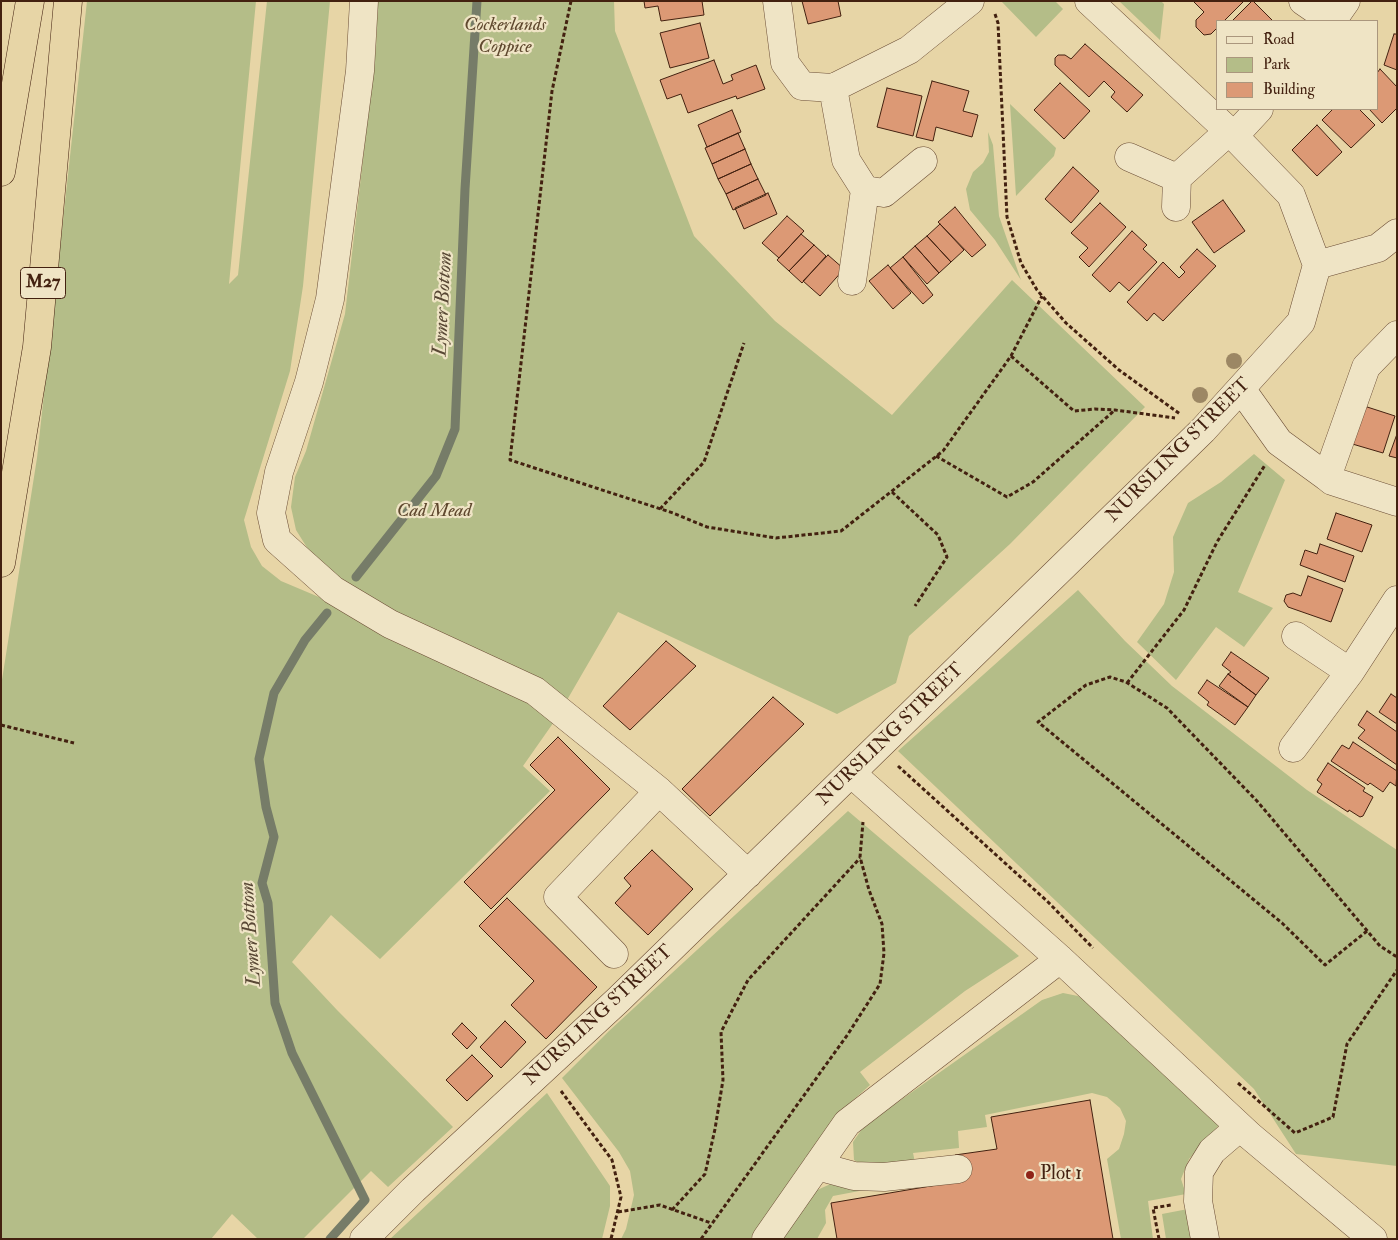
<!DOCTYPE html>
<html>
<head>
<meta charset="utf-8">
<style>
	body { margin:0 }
	#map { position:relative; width:1398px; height:1240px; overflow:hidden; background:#e7d5a6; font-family:"IM FELL Double Pica",serif }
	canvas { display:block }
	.frame { position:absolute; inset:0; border:2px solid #432110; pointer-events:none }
	.legend { position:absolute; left:1216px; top:20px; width:162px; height:90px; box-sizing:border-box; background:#efe4c5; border:1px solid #aa967d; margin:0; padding:6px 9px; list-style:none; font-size:15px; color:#432110 }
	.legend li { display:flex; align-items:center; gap:10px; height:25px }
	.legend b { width:25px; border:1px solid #aa967d }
</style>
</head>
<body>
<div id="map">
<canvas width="1398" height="1240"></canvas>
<div class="frame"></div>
<ul class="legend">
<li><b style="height:6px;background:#efe4c5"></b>Road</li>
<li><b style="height:14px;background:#b4bd88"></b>Park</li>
<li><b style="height:14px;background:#dc9975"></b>Building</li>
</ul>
</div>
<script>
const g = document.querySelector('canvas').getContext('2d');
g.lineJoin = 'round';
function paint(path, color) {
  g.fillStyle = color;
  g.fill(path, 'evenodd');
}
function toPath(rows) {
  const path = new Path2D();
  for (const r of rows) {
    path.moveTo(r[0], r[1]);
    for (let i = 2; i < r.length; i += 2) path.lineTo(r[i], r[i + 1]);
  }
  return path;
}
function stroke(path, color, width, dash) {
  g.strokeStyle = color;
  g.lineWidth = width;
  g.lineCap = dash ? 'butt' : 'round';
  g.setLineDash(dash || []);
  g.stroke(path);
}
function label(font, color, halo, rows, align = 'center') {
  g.font = font + ' "IM FELL Double Pica",serif';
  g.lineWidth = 4.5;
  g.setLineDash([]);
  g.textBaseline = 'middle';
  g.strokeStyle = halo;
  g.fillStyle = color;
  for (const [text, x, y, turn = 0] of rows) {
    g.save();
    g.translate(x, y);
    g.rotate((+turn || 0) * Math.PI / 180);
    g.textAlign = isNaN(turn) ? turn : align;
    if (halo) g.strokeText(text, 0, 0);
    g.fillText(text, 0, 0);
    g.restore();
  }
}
paint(toPath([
	[87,1,256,1,229,284,238,275,267,1,330,1,303,286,290,371,244,520,251,547,262,566,281,581,345,608,296,530,291,507,295,477,306,451,345,314,376,47,378,1,614,1,615,31,694,236,775,321,892,415,1012,280,1145,407,1010,544,909,636,896,683,837,714,618,612,556,719,523,766,550,791,380,959,331,915,292,962,337,1010,453,1127,388,1187,371,1171,303,1239,258,1239,232,1214,211,1239,1,1239,1,686,37,458],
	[1001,1,1055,1,1063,9,1036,37],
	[1119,1,1161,1,1164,4,1160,40],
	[1010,104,1056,148,1054,156,1016,196],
	[988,132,993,145,999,216,1021,280,995,240,970,210,966,189,973,172,983,163,989,152],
	[1254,454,1285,480,1238,592,1273,608,1244,647,1216,627,1176,680,1137,642,1164,604,1174,572,1173,537,1188,503,1221,482],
	[1078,590,1125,641,1172,686,1307,790,1397,850,1397,1166,1296,1154,1254,1089,898,751],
	[848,811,1019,956,965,991,860,1072,870,1085,838,1114,750,1239,621,1239,626,1229,634,1195,630,1171,619,1152,562,1078,609,1031],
	[1063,993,1078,996,1094,1006,1221,1123,1189,1159,1181,1179,1186,1194,1148,1201,1153,1239,1121,1239,1107,1159,1119,1149,1124,1134,1126,1121,1120,1108,1107,1097,1092,1093,985,1115,987,1127,958,1131,959,1148,913,1153,916,1167,871,1170,854,1160,853,1142,864,1126,1042,1000],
	[547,1093,610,1186,610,1206,602,1239,390,1239],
	[835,1182,875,1188,833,1196,825,1210,826,1223,817,1239,783,1239,815,1191],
	[1188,1209,1195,1239,1166,1239,1162,1214]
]), '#b4bd88');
stroke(toPath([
	[356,577,436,476,455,429,465,189,477,1],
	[327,613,305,640,274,693,259,759,266,807,274,837,262,883,268,903,275,1003,292,1053,365,1200,330,1239]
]), '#767c68', 9);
const building = toPath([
	[644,1,702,1,704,15,661,21,658,6,645,8,644,1],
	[802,1,838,1,841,16,808,24,802,1],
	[1193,1,1244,1,1224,21,1217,21,1217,28,1211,34,1204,35,1196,27,1196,20,1204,12,1193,1],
	[1252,1,1253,1,1273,21,1232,21,1252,1],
	[700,23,709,58,670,68,660,33,700,23],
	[1394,34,1397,34,1397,70,1384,65,1394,34],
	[1085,44,1143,95,1127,112,1111,97,1115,92,1104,81,1089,97,1055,65,1055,58,1058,55,1065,55,1071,59,1085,44],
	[714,60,723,84,733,80,731,75,756,65,765,89,737,99,736,96,688,113,681,94,667,99,660,80,714,60],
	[1380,69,1397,87,1397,108,1382,123,1369,109,1377,109,1377,73,1380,69],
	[932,81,969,91,963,111,978,115,972,137,936,127,933,141,916,137,932,81],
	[1060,83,1090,111,1064,139,1034,110,1060,83],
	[887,88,922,96,913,136,877,127,887,88],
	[1333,109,1359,109,1375,125,1351,148,1322,120,1333,109],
	[732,110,741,132,707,147,698,125,732,110],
	[1317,125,1342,152,1317,176,1292,150,1317,125],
	[738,133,745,149,712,164,705,148,738,133],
	[745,149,751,164,718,179,712,164,745,149],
	[751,164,758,179,726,194,718,179,751,164],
	[1073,167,1099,191,1071,223,1045,199,1073,167],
	[758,179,766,195,733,210,726,194,758,179],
	[768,193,777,214,744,229,735,208,768,193],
	[1223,200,1245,231,1214,253,1192,222,1223,200],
	[1100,203,1126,227,1089,267,1079,257,1088,248,1071,233,1100,203],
	[955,207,986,245,972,257,938,222,955,207],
	[787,216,804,231,779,258,762,243,787,216],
	[940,224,964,250,951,262,927,236,940,224],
	[1132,231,1147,245,1143,249,1157,262,1129,291,1119,282,1110,292,1092,275,1132,231],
	[801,234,814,245,789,271,777,260,801,234],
	[927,236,951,262,939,273,915,246,927,236],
	[814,245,826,256,802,283,789,271,814,245],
	[915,246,939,273,927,284,903,257,915,246],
	[1197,249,1216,266,1163,321,1154,313,1147,321,1127,302,1163,262,1179,278,1185,272,1180,267,1197,249],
	[828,255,844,269,820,296,803,281,828,255],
	[903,257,933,295,923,304,890,268,903,257],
	[888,265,911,293,893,309,869,281,888,265],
	[1361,405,1395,416,1383,453,1349,443,1361,405],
	[1397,434,1397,458,1389,456,1397,434],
	[1336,513,1372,525,1362,552,1327,539,1336,513],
	[1320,544,1354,556,1345,582,1300,565,1305,550,1317,554,1320,544],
	[1308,576,1343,589,1331,622,1288,607,1284,601,1286,595,1293,593,1301,596,1308,576],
	[666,641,696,666,630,730,603,706,666,641],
	[1231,652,1269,678,1256,695,1228,674,1231,672,1222,665,1231,652],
	[1228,674,1256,695,1248,707,1219,686,1228,674],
	[1207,680,1248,707,1235,725,1207,705,1209,702,1198,693,1207,680],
	[1391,694,1397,698,1397,724,1379,712,1391,694],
	[773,697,804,724,710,816,682,789,773,697],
	[1367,711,1397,732,1397,765,1358,738,1365,730,1358,725,1367,711],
	[558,737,610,789,491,909,464,882,555,790,530,765,558,737],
	[1353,742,1397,771,1396,786,1390,782,1383,792,1370,783,1368,785,1331,761,1342,745,1349,749,1353,742],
	[1328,763,1365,788,1363,791,1373,797,1363,816,1360,817,1349,810,1348,812,1317,792,1322,784,1317,780,1328,763],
	[652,850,693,889,648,935,615,903,631,886,624,878,652,850],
	[507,898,597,987,546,1039,511,1005,534,981,479,926,507,898],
	[505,1021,526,1042,501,1068,480,1047,505,1021],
	[462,1023,477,1038,467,1049,452,1034,462,1023],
	[472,1055,493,1076,467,1101,446,1080,472,1055],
	[1090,1100,1113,1239,837,1239,831,1203,960,1181,955,1155,997,1149,991,1117,1090,1100]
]);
paint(building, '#dc9975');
stroke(building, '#432110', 1);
const minor = toPath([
	[364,1,360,71,330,299,309,382,279,472,271,513,277,540,333,590,390,624,535,691,659,791],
	[777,1,785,63,802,86,833,88,909,50,970,1],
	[1089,1,1234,136,1291,195,1317,265],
	[1303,1,1332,21],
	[1332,21,1346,1],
	[833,88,846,160,865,190,884,193,923,161],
	[1234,136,1259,109],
	[1129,157,1177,178,1229,131],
	[1176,207,1177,178],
	[1317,265,1378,248,1397,233],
	[852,281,865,190],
	[1242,390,1279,442,1327,477,1332,481,1397,502],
	[1327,477,1366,367,1397,335],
	[1296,636,1350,672,1397,600],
	[1293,748,1350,672],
	[851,773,1060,959,1250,1136,1373,1239],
	[614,954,558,897,659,791,748,874],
	[817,1166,854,1176,884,1177,958,1169],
	[364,1239,413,1190,618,1000,1203,430,1301,322,1317,265],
	[766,1239,847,1123,1060,959],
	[1205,1239,1198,1201,1199,1172,1212,1151,1240,1127]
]);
const highway = toPath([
	[1,172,30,1],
	[1,563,37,347,68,1]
]);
stroke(minor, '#6c4e36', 29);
stroke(highway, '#432110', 29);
stroke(toPath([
	[571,1,552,91,510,460,673,513,707,527,776,538,841,531,943,451,1011,356,1042,296],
	[995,14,998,23,1007,217,1021,263,1037,290,1066,323,1119,370,1180,414],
	[1011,356,1074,411,1095,409,1115,410,1175,418],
	[936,456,1007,497,1033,482,1115,410],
	[892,492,938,535,947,557,915,606],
	[660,509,704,462,744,343],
	[1127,683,1184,610,1217,542,1265,465],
	[1,725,74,743],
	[898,766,1048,902,1093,948],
	[1367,931,1325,965,1282,923,1038,722,1086,685,1110,677,1126,682,1167,708,1257,801,1380,946,1397,957],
	[1238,1083,1295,1133,1333,1117,1347,1044,1397,970],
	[561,1091,612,1160,621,1197,611,1239],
	[672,1210,705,1174,715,1129,723,1080,721,1032,737,1001,748,980,860,858],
	[618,1212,660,1205,711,1223],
	[701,1239,848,1034,880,984,884,953,882,924,869,890,860,857,863,822],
	[1159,1239,1153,1208,1171,1205]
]), '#432110', 3, [4, 2.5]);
stroke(minor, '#efe4c5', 28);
stroke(highway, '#e7d5a6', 28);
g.fillStyle = '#9c8764';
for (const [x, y] of [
	[1234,361],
	[1200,395]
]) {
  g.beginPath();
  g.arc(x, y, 8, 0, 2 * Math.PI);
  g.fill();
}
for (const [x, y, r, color] of [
	[1030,1175,5,"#8f2418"]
]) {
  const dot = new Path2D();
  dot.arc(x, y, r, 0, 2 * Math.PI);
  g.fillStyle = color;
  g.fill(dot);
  stroke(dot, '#efe4c5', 2);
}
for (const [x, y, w] of [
	[43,283,45]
]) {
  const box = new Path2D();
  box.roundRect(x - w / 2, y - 15.5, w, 31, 4);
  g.fillStyle = '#efe4c5';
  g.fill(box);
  stroke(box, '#432110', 1);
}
label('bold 18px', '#432110', null, [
	["M27",43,283]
]);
label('italic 19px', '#5f482e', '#efe4c5', [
	["Cockerlands",505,26],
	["Coppice",505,48],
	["Cad Mead",434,512]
]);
label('19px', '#432110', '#efe4c5', [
	["NURSLING STREET",1179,451,-45],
	["NURSLING STREET",891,735,-44],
	["NURSLING STREET",599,1016,-43]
]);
label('19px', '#432110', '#efe4c5', [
	["Plot 1",1040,1175]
], 'left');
label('italic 20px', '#584734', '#efe4c5', [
	["Lymer Bottom",444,304,-87],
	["Lymer Bottom",252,934,-94]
]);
</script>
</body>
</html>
